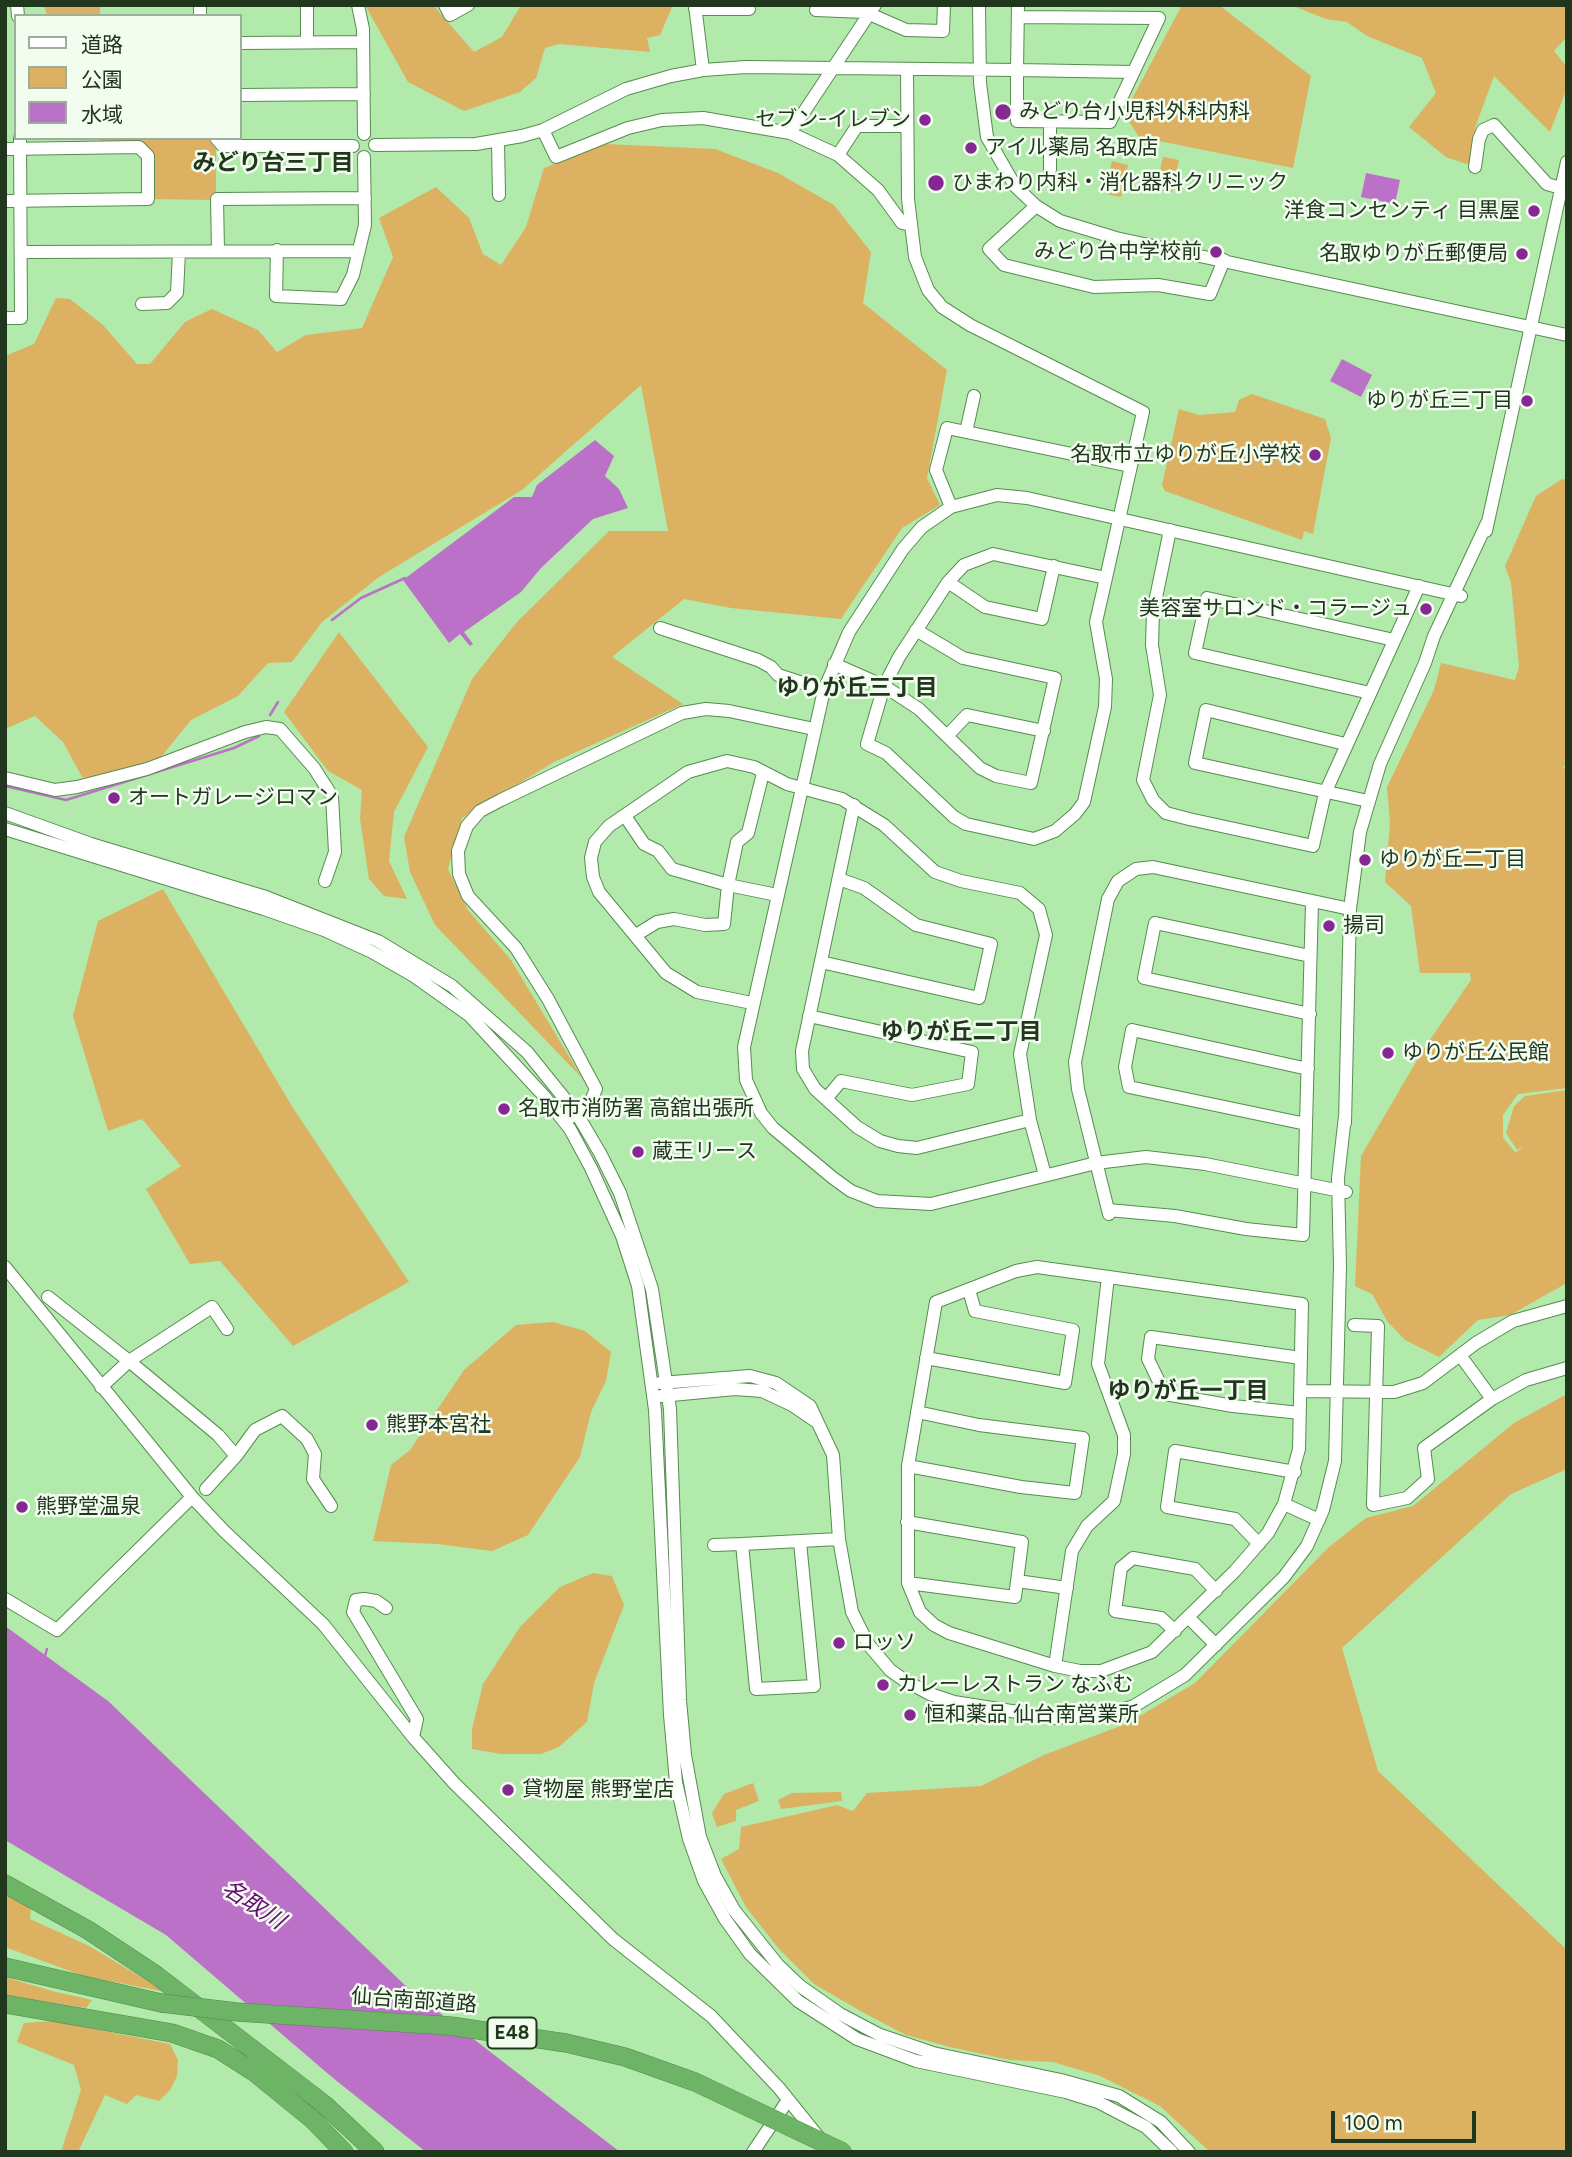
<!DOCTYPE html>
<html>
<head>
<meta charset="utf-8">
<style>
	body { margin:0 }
	#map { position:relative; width:1572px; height:2157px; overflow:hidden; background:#b1eaaa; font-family:Figtree,"Noto Sans JP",sans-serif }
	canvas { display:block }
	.frame { position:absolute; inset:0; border:7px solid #20371e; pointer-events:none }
	.legend { position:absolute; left:14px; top:14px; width:228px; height:126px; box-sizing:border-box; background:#f2fdf0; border:2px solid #9eae9c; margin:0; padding:9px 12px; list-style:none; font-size:21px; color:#20371e }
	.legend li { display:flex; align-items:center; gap:14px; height:35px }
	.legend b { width:35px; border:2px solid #9eae9c }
	.scale { position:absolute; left:1331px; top:2111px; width:145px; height:32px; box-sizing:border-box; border:4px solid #20371e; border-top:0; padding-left:9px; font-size:21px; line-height:24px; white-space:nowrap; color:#20371e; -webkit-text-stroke:5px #f2fdf0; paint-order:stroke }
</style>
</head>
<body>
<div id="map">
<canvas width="1572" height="2157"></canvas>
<div class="frame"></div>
<ul class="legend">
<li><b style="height:9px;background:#fff"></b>道路</li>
<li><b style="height:19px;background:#dcb262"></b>公園</li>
<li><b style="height:19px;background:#bb71c7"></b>水域</li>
</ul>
<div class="scale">100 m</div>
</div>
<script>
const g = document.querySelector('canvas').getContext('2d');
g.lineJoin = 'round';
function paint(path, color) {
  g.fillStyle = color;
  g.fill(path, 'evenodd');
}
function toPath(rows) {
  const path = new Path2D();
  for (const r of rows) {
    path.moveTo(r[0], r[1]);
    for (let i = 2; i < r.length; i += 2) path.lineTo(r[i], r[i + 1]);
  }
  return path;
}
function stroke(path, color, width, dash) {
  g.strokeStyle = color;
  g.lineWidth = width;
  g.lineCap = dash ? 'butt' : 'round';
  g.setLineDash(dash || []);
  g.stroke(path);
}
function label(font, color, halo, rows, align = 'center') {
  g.font = font + ' Figtree,"Noto Sans JP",sans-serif';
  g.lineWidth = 5;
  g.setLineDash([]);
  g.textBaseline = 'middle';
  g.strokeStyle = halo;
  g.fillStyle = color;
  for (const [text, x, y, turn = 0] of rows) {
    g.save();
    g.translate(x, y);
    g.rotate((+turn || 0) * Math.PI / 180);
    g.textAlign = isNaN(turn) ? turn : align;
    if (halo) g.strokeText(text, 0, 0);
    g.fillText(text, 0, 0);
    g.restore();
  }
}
paint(toPath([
	[44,5,101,5,99,16,47,16],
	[365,5,433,5,474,52,502,37,521,5,673,5,660,35,647,38,650,52,559,44,545,48,536,78,520,92,464,111,408,82],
	[1182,5,1219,5,1311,76,1293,168,1139,137,1124,114],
	[1291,5,1567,5,1567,37,1554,51,1567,67,1567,88,1550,132,1494,76,1475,128,1473,166,1446,157,1409,127,1436,93,1422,58,1367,36,1347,22,1326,19],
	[100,138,212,138,216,148,216,196,213,200,148,199,152,152,100,143],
	[606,144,715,149,778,173,834,205,871,252,863,303,947,370,927,478,940,505,902,528,841,619,731,608,684,599,612,657,683,704,554,762,462,818,448,869,468,910,511,960,582,1078,435,925,410,872,404,837,472,679,517,622,609,531,668,531,641,385,522,490,379,577,322,622,292,662,268,663,238,696,191,720,161,757,103,777,82,777,63,742,35,716,5,729,5,356,34,344,56,298,70,299,103,325,137,364,150,364,185,322,212,309,258,330,277,352,306,335,362,328,393,257,379,218,436,187,469,218,483,254,501,265,526,227,544,168],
	[1163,157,1179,160,1172,192,1156,189],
	[1112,161,1128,165,1121,197,1105,194],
	[1252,394,1325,419,1331,438,1313,534,1304,531,1302,540,1165,491,1162,485,1179,409,1199,415,1235,412,1239,400],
	[1562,479,1567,480,1567,763,1561,769,1567,766,1567,1088,1518,1094,1503,1115,1503,1138,1516,1153,1523,1146,1517,1150,1506,1133,1514,1106,1525,1096,1567,1090,1567,1283,1510,1315,1478,1320,1439,1357,1405,1340,1387,1321,1372,1294,1355,1286,1361,1156,1423,1050,1471,980,1470,973,1420,973,1411,906,1385,882,1390,823,1387,787,1434,690,1441,663,1515,680,1519,667,1511,583,1505,566,1536,496],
	[339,632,428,747,394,812,389,861,407,899,384,896,369,879,360,819,362,790,328,771,284,712],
	[163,889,293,1108,409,1282,293,1346,220,1261,190,1264,146,1189,181,1166,142,1119,108,1131,73,1016,98,921],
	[553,1322,585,1331,611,1352,606,1381,591,1412,580,1457,528,1535,492,1551,437,1544,373,1541,391,1465,410,1450,464,1370,516,1325],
	[1567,1394,1567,1469,1511,1494,1342,1648,1378,1771,1567,1950,1567,2152,1210,2152,1160,2106,1100,2076,1053,2062,1010,2060,950,2047,906,2035,864,2013,814,1984,778,1948,746,1907,721,1859,739,1849,741,1827,837,1805,853,1811,867,1793,981,1786,1044,1755,1128,1723,1195,1683,1329,1547,1366,1518,1413,1506,1514,1423],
	[593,1573,612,1576,624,1605,594,1683,587,1722,559,1747,541,1754,501,1754,472,1749,472,1729,483,1684,520,1627,560,1587],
	[753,1783,759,1801,736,1810,736,1821,717,1827,712,1813,724,1794],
	[841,1792,842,1801,781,1809,778,1800,792,1793],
	[5,1894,31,1908,30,1919,89,1946,166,1992,83,1976,5,1947],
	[5,1977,52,1991,92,2000,86,2008,5,1995],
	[53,2021,170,2044,178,2060,177,2076,170,2090,159,2101,136,2095,127,2104,105,2095,78,2152,61,2152,81,2090,74,2065,17,2042,24,2023]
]), '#dcb262');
paint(toPath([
	[1366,173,1400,180,1395,204,1361,197],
	[1342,359,1372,375,1361,397,1330,381],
	[595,440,614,456,605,476,619,489,628,508,593,519,541,568,521,592,464,632,473,644,470,646,460,634,449,643,403,580,514,497,532,497,537,485],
	[5,1626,108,1701,410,1990,620,2152,426,2152,333,2078,166,1935,5,1840]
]), '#bb71c7');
stroke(toPath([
	[332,620,361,598,405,578],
	[270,715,278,702],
	[5,786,66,800,234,748,259,736],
	[45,1656,47,1649]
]), '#bb71c7', 2.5);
const minor = toPath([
	[17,5,18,16],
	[200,5,200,16],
	[307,5,307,42],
	[358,5,363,29,364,134],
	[445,5,450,15,468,5],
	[695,5,703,70],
	[875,5,790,133,838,155,878,190,902,223,911,225],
	[979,5,980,83,987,137,1015,186,1036,206,1060,221,1116,238,1567,335],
	[695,9,749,9],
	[816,10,865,12,906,30,943,31,944,5],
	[1018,17,1159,18,1110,122,1017,121,1017,70,1133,72],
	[240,43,363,42],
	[907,69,908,199,915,257,928,290,942,307,970,325,1143,412,1106,578,1096,622,1106,679,1105,707,1084,802,1075,814,1055,831,1034,839,966,824,954,817,886,753,867,744,884,686,899,657,948,582,964,565,993,554,1106,578],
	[240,95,364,94],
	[543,130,556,157,628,128,662,120,703,118,790,133],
	[216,138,223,146,353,146],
	[498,142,499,195],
	[375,145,476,144,522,136,543,130,626,89,671,76,703,70,746,67,1017,70,1018,5],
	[5,149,139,147,148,156,148,199,5,201],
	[838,155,857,126,906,126],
	[1475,167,1479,139,1483,130,1494,125,1547,184,1561,188],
	[1050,170,1050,121],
	[1036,206,989,249,1004,265,1094,287,1158,285,1210,294,1224,260],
	[218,250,217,199,365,198],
	[277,250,276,296,341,299,353,275,365,225,364,157],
	[21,252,359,251],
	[142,304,167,303,177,293,179,252],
	[5,318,21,318,20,138],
	[966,432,974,396],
	[951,507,936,470,947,428,1130,466],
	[1170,530,1153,612,1152,645,1160,695,1143,780,1153,800,1166,813,1189,819,1313,846,1325,793,1419,586],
	[1486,531,1567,162],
	[948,582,985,607,1042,619,1054,566],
	[660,628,758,660,771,667,778,675,824,690],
	[834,664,884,686,919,709,980,768,996,776,1031,783,1055,678,963,658,916,630],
	[1370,693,1195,653,1207,598,1394,640],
	[947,736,967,715,1044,731],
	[1345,744,1206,710,1195,763,1368,801],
	[5,778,55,790,77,787,147,769,245,732,266,727,280,729,314,768,332,796,335,852,325,881],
	[854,805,802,1051,803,1069,815,1089,857,1127,880,1141,898,1146,917,1148,1030,1120],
	[5,813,91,844,266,897,378,941,452,986,527,1052,577,1114,600,1153,620,1193,652,1289,670,1409,680,1700,685,1755,700,1837,715,1876,734,1910,778,1965,800,1986,840,2014,880,2035,933,2053,1061,2080,1119,2096,1161,2122,1189,2152],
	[625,816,644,844,658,851,672,869,728,885,737,842,748,833,763,773],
	[5,829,264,909,324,930,372,952,414,976,469,1015,544,1096,570,1129,591,1168,622,1236,638,1286,655,1410,670,1715,676,1782,689,1839,704,1881,725,1919,750,1954,798,2001,857,2039,916,2061,1066,2092,1098,2102,1146,2127,1172,2152],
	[636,935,657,922,674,919,705,925,724,924,728,885,777,895],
	[821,962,979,998,991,944,916,925,864,888,839,879],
	[752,1003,697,992,666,973,599,892,593,877,591,858,595,842,609,826,688,772,727,761,754,767,787,784,842,799,884,825,935,872,961,881,1020,893,1039,909,1046,935,1020,1054,1030,1120,1045,1175],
	[1310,1014,1144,978,1155,923,1310,956],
	[809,1016,972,1052,968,1084,912,1095,841,1081,826,1099],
	[571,1117,590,1103,596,1089,548,999,516,948,468,896,459,874,458,851,467,826,480,811,501,800,682,713,706,709,729,711,814,729],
	[1345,1123,1350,909,1360,832,1380,764,1425,663,1434,636,1487,523],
	[1306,1124,1129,1087,1125,1067,1132,1030,1308,1069],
	[1346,1192,1205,1164,1146,1157,1096,1163,931,1204,877,1201,851,1191,833,1178,773,1128,761,1113,746,1080,744,1047,824,690,849,632,903,549,922,527,951,507,997,495,1027,498,1461,596],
	[1108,1210,1175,1216,1246,1229,1303,1235,1312,903],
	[1109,1214,1078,1089,1075,1062,1108,899,1118,881,1136,869,1153,867,1350,909],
	[5,1267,192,1497,224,1531,323,1624,413,1737,454,1783,613,1939,711,2016,779,2088,820,2139],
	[1037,1267,1302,1304,1299,1449,1284,1504,1268,1533,1235,1571,1152,1652,1101,1671,1080,1671,1055,1666,949,1633,934,1625,920,1612,908,1583,908,1466,936,1302,1016,1271,1037,1267],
	[48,1297,129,1361,101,1387],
	[1354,1325,1378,1326,1373,1505,1407,1498,1428,1479,1424,1448,1492,1399,1526,1380,1567,1368],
	[1460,1355,1492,1399],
	[926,1358,1065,1383,1073,1330,975,1311,969,1290],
	[660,1383,750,1376,776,1383,810,1406,833,1455,839,1539,852,1612,868,1644,890,1670,904,1680,930,1694,954,1702,1056,1718,1112,1713,1134,1706,1185,1675,1284,1577,1307,1546,1323,1510,1335,1461,1340,1266,1338,1178,1345,1116],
	[1301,1391,1394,1392,1423,1383,1476,1343,1513,1321,1567,1306],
	[661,1396,735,1389,762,1391,792,1405,817,1422],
	[1300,1413,1233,1406,1165,1394,1148,1359,1151,1337,1301,1358],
	[236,1456,255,1430,282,1416,307,1439,315,1454,313,1479,331,1506],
	[908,1466,1021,1487,1075,1493,1083,1438,979,1425,917,1412],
	[206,1489,236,1456,218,1435,129,1361,212,1307,227,1329],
	[1284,1504,1319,1520],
	[907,1522,1022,1542,1015,1597,908,1583],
	[800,1542,814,1686,756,1689,742,1544,839,1539],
	[1259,1544,1235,1519,1167,1507,1175,1451,1295,1472],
	[714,1545,742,1544],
	[1017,1581,1067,1588],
	[5,1599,57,1630,192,1497],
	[386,1608,376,1601,364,1599,356,1600,353,1612,417,1719,413,1737],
	[1189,1618,1216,1645],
	[1175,1631,1161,1618,1115,1611,1121,1568,1133,1558,1195,1569,1216,1591],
	[1055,1666,1072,1551,1087,1526,1114,1501,1124,1454,1124,1435,1098,1364,1108,1277],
	[753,2152,788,2100]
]);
const highway = toPath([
	[5,1884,88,1930,156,1975,325,2105,375,2152],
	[5,1967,161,2003],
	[5,2004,172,2033,218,2049,254,2072,313,2120,344,2152]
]);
stroke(minor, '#578c51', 14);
stroke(highway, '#53884d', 19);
stroke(minor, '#fff', 12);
stroke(highway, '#6eb466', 18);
const highwayBridge = toPath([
	[161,2003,237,2012,451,2026,566,2043,625,2057,695,2082,843,2152]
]);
stroke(highwayBridge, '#53884d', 19, []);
stroke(highwayBridge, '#6eb466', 18);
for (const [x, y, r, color] of [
	[1003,112,9,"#852893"],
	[925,120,7,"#852893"],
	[971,148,7,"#852893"],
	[936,183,9,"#852893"],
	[1534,211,7,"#852893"],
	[1216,252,7,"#852893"],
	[1522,254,7,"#852893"],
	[1527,401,7,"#852893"],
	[1315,455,7,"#852893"],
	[1426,609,7,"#852893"],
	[114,798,7,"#852893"],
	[1365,860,7,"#852893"],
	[1329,926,7,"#852893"],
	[1388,1053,7,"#852893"],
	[504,1109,7,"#852893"],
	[638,1152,7,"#852893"],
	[372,1425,7,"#852893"],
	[22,1507,7,"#852893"],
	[839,1643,7,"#852893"],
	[883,1685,7,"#852893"],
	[910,1715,7,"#852893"],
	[508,1790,7,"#852893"]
]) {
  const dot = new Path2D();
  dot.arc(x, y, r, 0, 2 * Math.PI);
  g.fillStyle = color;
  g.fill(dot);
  stroke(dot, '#f2fdf0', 2.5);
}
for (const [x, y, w] of [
	[512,2033,49]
]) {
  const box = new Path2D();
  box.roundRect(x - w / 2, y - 15.5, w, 31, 5);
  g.fillStyle = '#f2fdf0';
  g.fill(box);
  stroke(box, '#20371e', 2);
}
label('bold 19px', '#20371e', null, [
	["E48",512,2033]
]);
label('21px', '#20371e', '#f2fdf0', [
	["みどり台小児科外科内科",1019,112],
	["セブン-イレブン",911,120,"right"],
	["アイル薬局 名取店",985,148],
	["ひまわり内科・消化器科クリニック",952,183],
	["洋食コンセンティ 目黒屋",1520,211,"right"],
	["みどり台中学校前",1202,252,"right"],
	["名取ゆりが丘郵便局",1508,254,"right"],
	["ゆりが丘三丁目",1513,401,"right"],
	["名取市立ゆりが丘小学校",1301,455,"right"],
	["美容室サロンド・コラージュ",1412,609,"right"],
	["オートガレージロマン",128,798],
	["ゆりが丘二丁目",1379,860],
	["揚司",1343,926],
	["ゆりが丘公民館",1402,1053],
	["名取市消防署 高舘出張所",518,1109],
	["蔵王リース",652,1152],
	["熊野本宮社",386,1425],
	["熊野堂温泉",36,1507],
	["ロッソ",853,1643],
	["カレーレストラン なふむ",897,1685],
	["恒和薬品 仙台南営業所",924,1715],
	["貸物屋 熊野堂店",522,1790]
], 'left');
label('21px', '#20371e', '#f2fdf0', [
	["仙台南部道路",414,2001,4]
]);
label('bold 23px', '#20371e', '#f2fdf0', [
	["みどり台三丁目",273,163],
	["ゆりが丘三丁目",857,688],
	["ゆりが丘二丁目",961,1032],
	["ゆりが丘一丁目",1188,1391]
]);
label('italic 23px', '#6b0979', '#f2fdf0', [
	["名取川",253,1905,33]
]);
</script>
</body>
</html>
